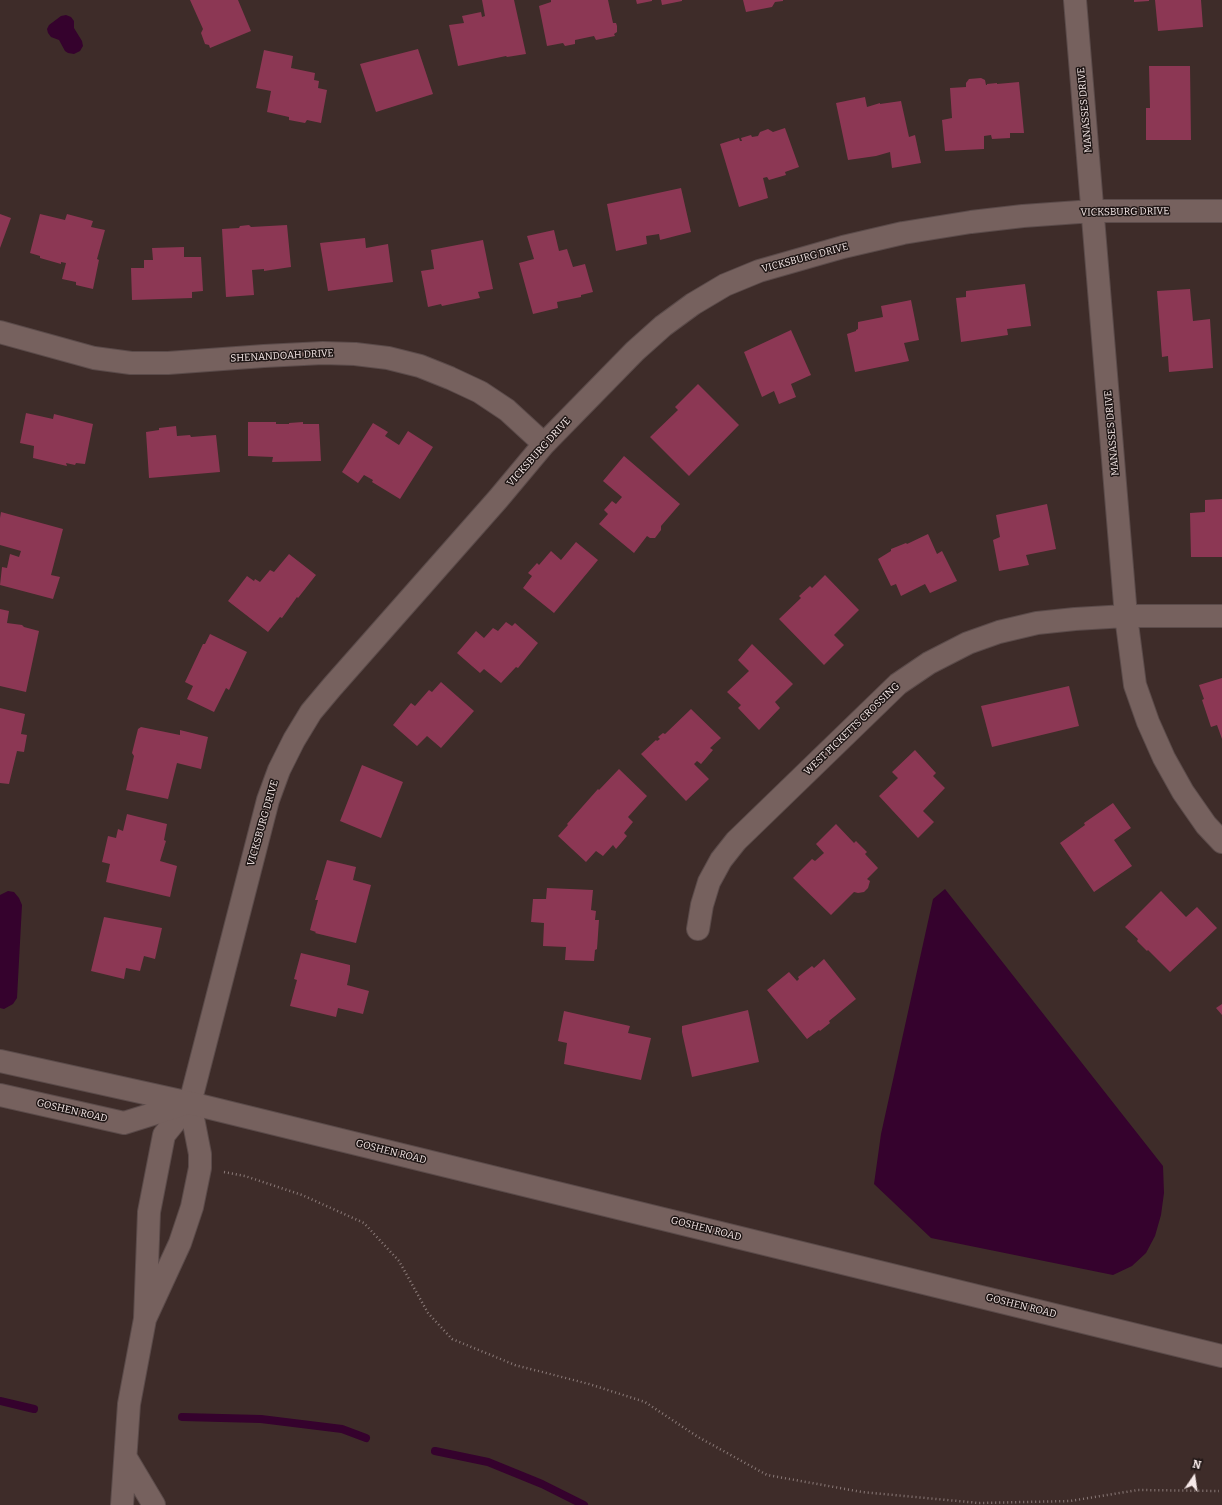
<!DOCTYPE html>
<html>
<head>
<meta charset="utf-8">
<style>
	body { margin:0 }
	#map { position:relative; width:1222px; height:1505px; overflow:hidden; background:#3e2c29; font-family:Bitter,serif }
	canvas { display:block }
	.north { position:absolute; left:1174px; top:1457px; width:40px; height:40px; -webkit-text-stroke:3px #1f1615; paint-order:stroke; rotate:13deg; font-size:11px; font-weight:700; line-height:16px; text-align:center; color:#f6e9e8 }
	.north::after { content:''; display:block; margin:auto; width:14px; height:18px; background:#f6e9e8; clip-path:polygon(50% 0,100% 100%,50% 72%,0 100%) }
</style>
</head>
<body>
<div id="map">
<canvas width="1222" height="1505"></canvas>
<div class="north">N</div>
</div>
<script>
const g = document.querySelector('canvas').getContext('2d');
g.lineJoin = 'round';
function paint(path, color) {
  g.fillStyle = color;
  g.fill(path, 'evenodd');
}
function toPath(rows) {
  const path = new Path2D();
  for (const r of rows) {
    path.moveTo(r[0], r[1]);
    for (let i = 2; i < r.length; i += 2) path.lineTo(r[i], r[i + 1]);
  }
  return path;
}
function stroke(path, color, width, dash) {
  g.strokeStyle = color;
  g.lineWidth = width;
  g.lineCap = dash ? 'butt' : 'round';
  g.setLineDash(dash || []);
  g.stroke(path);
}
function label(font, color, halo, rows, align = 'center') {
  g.font = font + ' Bitter,serif';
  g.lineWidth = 3;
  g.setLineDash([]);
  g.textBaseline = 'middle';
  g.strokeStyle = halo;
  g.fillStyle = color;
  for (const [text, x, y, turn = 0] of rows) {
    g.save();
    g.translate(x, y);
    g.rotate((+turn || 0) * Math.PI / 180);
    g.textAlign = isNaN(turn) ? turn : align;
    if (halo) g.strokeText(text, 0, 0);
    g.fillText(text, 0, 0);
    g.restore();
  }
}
paint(toPath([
	[66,15,71,17,74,21,74,28,82,41,83,46,80,51,74,54,68,53,65,51,59,40,51,37,48,33,47,29,49,25,61,16],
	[945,889,1163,1166,1164,1193,1161,1215,1155,1236,1146,1253,1132,1266,1113,1275,931,1238,874,1184,881,1134,933,899],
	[8,891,14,892,19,898,22,905,17,998,13,1004,4,1009,0,1008,0,895]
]), '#35022d');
stroke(toPath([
	[0,1401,34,1409],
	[182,1417,261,1419,342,1429,366,1438],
	[435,1451,488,1462,542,1484,584,1505]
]), '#35022d', 8);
paint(toPath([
	[190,0,238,0,251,31,210,48,209,45,205,44,201,33,203,29],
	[482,0,514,0,526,54,507,57,506,56,458,66,449,25,464,23,462,16,481,12,482,17,485,16],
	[551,0,608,0,613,23,616,23,617,26,617,32,614,34,615,36,596,40,594,36,575,40,575,44,565,46,563,43,547,46,539,6,551,2],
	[636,0,652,0,652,1,637,4],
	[661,0,682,0,682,1,662,5],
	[743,0,783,0,783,1,775,2,772,7,746,12],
	[1134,0,1149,0,1149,1,1134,2],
	[1155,0,1201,0,1203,27,1158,31],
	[418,49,433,94,376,112,360,64],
	[264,50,293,56,291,68,315,73,314,80,319,81,318,88,327,90,321,123,307,120,305,123,289,120,289,117,267,112,271,91,256,88],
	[1149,66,1190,66,1191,140,1146,140,1146,108,1150,108],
	[981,78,985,80,986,85,987,85,987,84,997,83,997,84,1019,82,1024,133,1010,133,1010,138,992,139,991,135,984,136,984,149,945,151,942,120,952,118,950,88,966,87,966,83,969,79],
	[865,97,867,107,880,103,880,104,901,101,909,137,915,135,921,163,892,168,890,152,876,156,848,160,836,103],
	[785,128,799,167,785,172,786,175,769,180,767,177,763,178,768,198,739,207,720,144,739,138,740,141,742,141,741,138,751,135,752,137,758,136,760,132,768,129,773,132],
	[681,188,691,232,660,240,659,234,646,236,647,244,616,251,607,204],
	[0,214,11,218,0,248],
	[40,214,65,220,67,214,93,221,91,227,105,230,97,259,99,260,93,289,76,285,76,282,62,279,66,263,61,262,61,264,40,258,40,256,30,253],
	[249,225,251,227,287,225,291,267,264,271,264,269,252,270,254,295,226,297,222,229,239,228,240,226],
	[554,230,559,251,567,249,573,267,585,264,593,292,581,295,581,297,557,302,558,308,533,314,519,263,534,259,527,236],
	[365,238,366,248,388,244,393,282,328,291,320,243],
	[483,240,493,289,478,292,480,298,442,306,441,304,428,307,421,271,434,269,431,250],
	[184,247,184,257,201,257,203,291,192,292,192,298,132,300,131,268,144,268,144,260,153,260,152,248],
	[1025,284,1031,326,1007,329,1008,335,961,342,956,298,966,297,966,291],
	[1190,289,1193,321,1210,319,1213,368,1169,372,1168,356,1162,357,1157,291],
	[911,300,919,340,904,343,909,361,855,372,847,334,856,331,856,330,858,329,858,322,883,317,881,306],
	[791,330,811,375,791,384,796,397,779,404,774,391,762,397,744,352],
	[698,384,739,425,689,476,650,437,678,410,675,407],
	[26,413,53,419,54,414,93,424,85,464,76,463,75,465,66,463,67,466,33,458,34,446,20,443],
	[248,422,276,422,276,424,289,424,289,423,303,422,303,424,319,424,321,461,272,462,273,457,248,456],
	[373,423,388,432,385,436,399,445,408,431,433,447,400,499,372,482,373,480,364,475,358,483,342,472],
	[176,426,177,436,190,435,191,437,216,435,220,472,149,478,146,432,159,430,159,428],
	[624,456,680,504,661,526,661,530,655,538,650,538,647,536,634,553,599,524,608,514,604,510,612,501,616,504,622,497,603,481],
	[1222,499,1222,557,1191,557,1190,513,1205,512,1205,500],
	[1047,504,1056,549,1026,555,1029,565,999,571,993,540,1000,537,996,515],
	[1,512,63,529,51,575,60,577,53,599,0,585,2,567,7,568,10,554,19,557,21,551,0,545,0,518],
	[928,534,937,554,942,551,957,581,930,593,925,584,901,596,896,584,891,586,878,559,891,551,891,549,906,543,907,544],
	[576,542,598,560,554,613,523,588,532,576,528,573,537,563,539,565,551,551,561,560],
	[289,554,316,575,298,598,297,597,282,618,280,617,268,632,228,601,247,576,254,581,255,579,260,582,270,570,274,572],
	[825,575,859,610,834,635,844,645,824,665,779,619,801,598,799,596,810,586,812,588],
	[0,609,9,611,7,623,22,625,24,627,39,631,26,692,0,686],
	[506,622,512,626,515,623,538,643,518,668,516,667,501,683,484,669,480,673,457,653,476,631,484,638,493,628,498,631],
	[210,634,247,652,229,690,226,688,214,712,187,699,193,686,185,682,203,644,205,644],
	[752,644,793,684,775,702,780,708,759,730,738,708,741,705,727,692,749,671,738,660],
	[1222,678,1222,739,1217,725,1211,727,1202,700,1204,699,1199,685],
	[441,682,474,711,441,748,427,736,417,746,393,725,411,703,415,706,429,690,432,692],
	[1069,686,1079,726,992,747,981,706],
	[0,708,25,714,21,734,27,735,24,752,17,751,9,784,0,783],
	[691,709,721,738,710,748,713,750,701,764,697,761,694,764,709,779,686,801,641,754,656,740,657,741,660,739,658,737,663,733,665,734],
	[141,727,180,735,180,730,208,737,201,769,177,763,168,799,126,790,134,756,132,753,138,729],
	[915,750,936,773,933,776,945,788,923,811,934,822,918,838,879,796,898,778,892,772],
	[362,765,403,782,381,838,340,821],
	[619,769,647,796,628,817,633,822,624,833,627,836,616,849,613,845,603,856,596,851,586,862,558,836,568,825,567,824,598,789,599,790],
	[1113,803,1131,828,1114,840,1132,866,1094,892,1060,843,1085,825,1084,823],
	[127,814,167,824,164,840,166,841,160,861,177,866,170,897,106,882,110,864,102,862,108,836,116,838,118,829,123,831],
	[836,824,854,843,856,841,867,852,865,854,878,868,867,879,870,881,868,888,864,892,858,893,854,892,831,915,793,878,812,859,815,861,824,853,816,844],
	[327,860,356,867,353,880,371,885,356,943,315,933,316,932,310,930,318,900,315,900],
	[547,888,593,890,591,910,596,911,595,920,599,920,597,949,595,950,594,961,565,960,566,947,543,946,544,923,531,922,533,899,546,899],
	[1161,891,1186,917,1197,907,1217,928,1170,972,1148,950,1147,951,1137,941,1138,939,1125,927],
	[104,917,162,928,155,959,144,956,140,971,126,968,124,979,91,971],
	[301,953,350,965,350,971,347,985,369,991,363,1014,338,1008,336,1017,290,1006,297,980,294,979],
	[824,959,856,999,829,1021,830,1023,820,1031,819,1030,807,1039,767,990,789,972,797,981,799,979,798,977,812,966,814,968],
	[1222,1004,1222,1015,1216,1008],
	[748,1010,759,1062,692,1077,682,1032,682,1026],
	[564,1011,630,1026,628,1033,651,1038,641,1080,564,1064,567,1043,558,1041]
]), '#8c3754');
const minor = toPath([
	[1075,0,1126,616,1135,685,1148,722,1164,758,1183,792,1206,825,1222,842],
	[0,332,94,358,131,363,168,363,264,356,323,353,355,354,388,358,420,366,450,378,480,392,507,410,544,444],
	[698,929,702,905,709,882,721,860,736,841,898,684,929,663,968,643,999,632,1037,623,1075,619,1126,616,1222,616],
	[145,1319,180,1243,192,1207,200,1168,200,1154,190,1103,268,800,279,770,294,740,311,712,332,687,498,499,544,444,635,351,663,326,693,304,725,285,759,271,843,247,903,233,971,222,1023,216,1093,211,1222,211],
	[126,1458,154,1505],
	[122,1505,129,1404,145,1319,149,1212,164,1135,190,1103]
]);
const tertiary = toPath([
	[0,1061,190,1103,1222,1356],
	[0,1095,124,1123,188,1103]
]);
stroke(minor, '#5b4b4a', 24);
stroke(tertiary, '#5b4b4a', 24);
stroke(toPath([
	[224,1172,245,1176,302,1195,364,1223,399,1261,428,1313,452,1339,515,1365,589,1384,645,1402,698,1437,767,1475,862,1492,979,1503,1070,1501,1138,1490,1219,1491]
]), '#8b7b79', 2.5, [1, 3]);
stroke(minor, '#76615e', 22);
stroke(tertiary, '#76615e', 22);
label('10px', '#f6e9e8', '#1f1615', [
	["MANASSES DRIVE",1085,110,-95],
	["VICKSBURG DRIVE",1125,212,-1],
	["VICKSBURG DRIVE",805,258,-15],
	["SHENANDOAH DRIVE",282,356,-3],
	["MANASSES DRIVE",1112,433,-95],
	["VICKSBURG DRIVE",539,452,-48],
	["WEST PICKETTS CROSSING",852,729,-44],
	["VICKSBURG DRIVE",263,823,-74],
	["GOSHEN ROAD",72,1111,13],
	["GOSHEN ROAD",391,1152,14],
	["GOSHEN ROAD",706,1229,14],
	["GOSHEN ROAD",1021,1306,14]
]);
</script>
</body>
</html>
